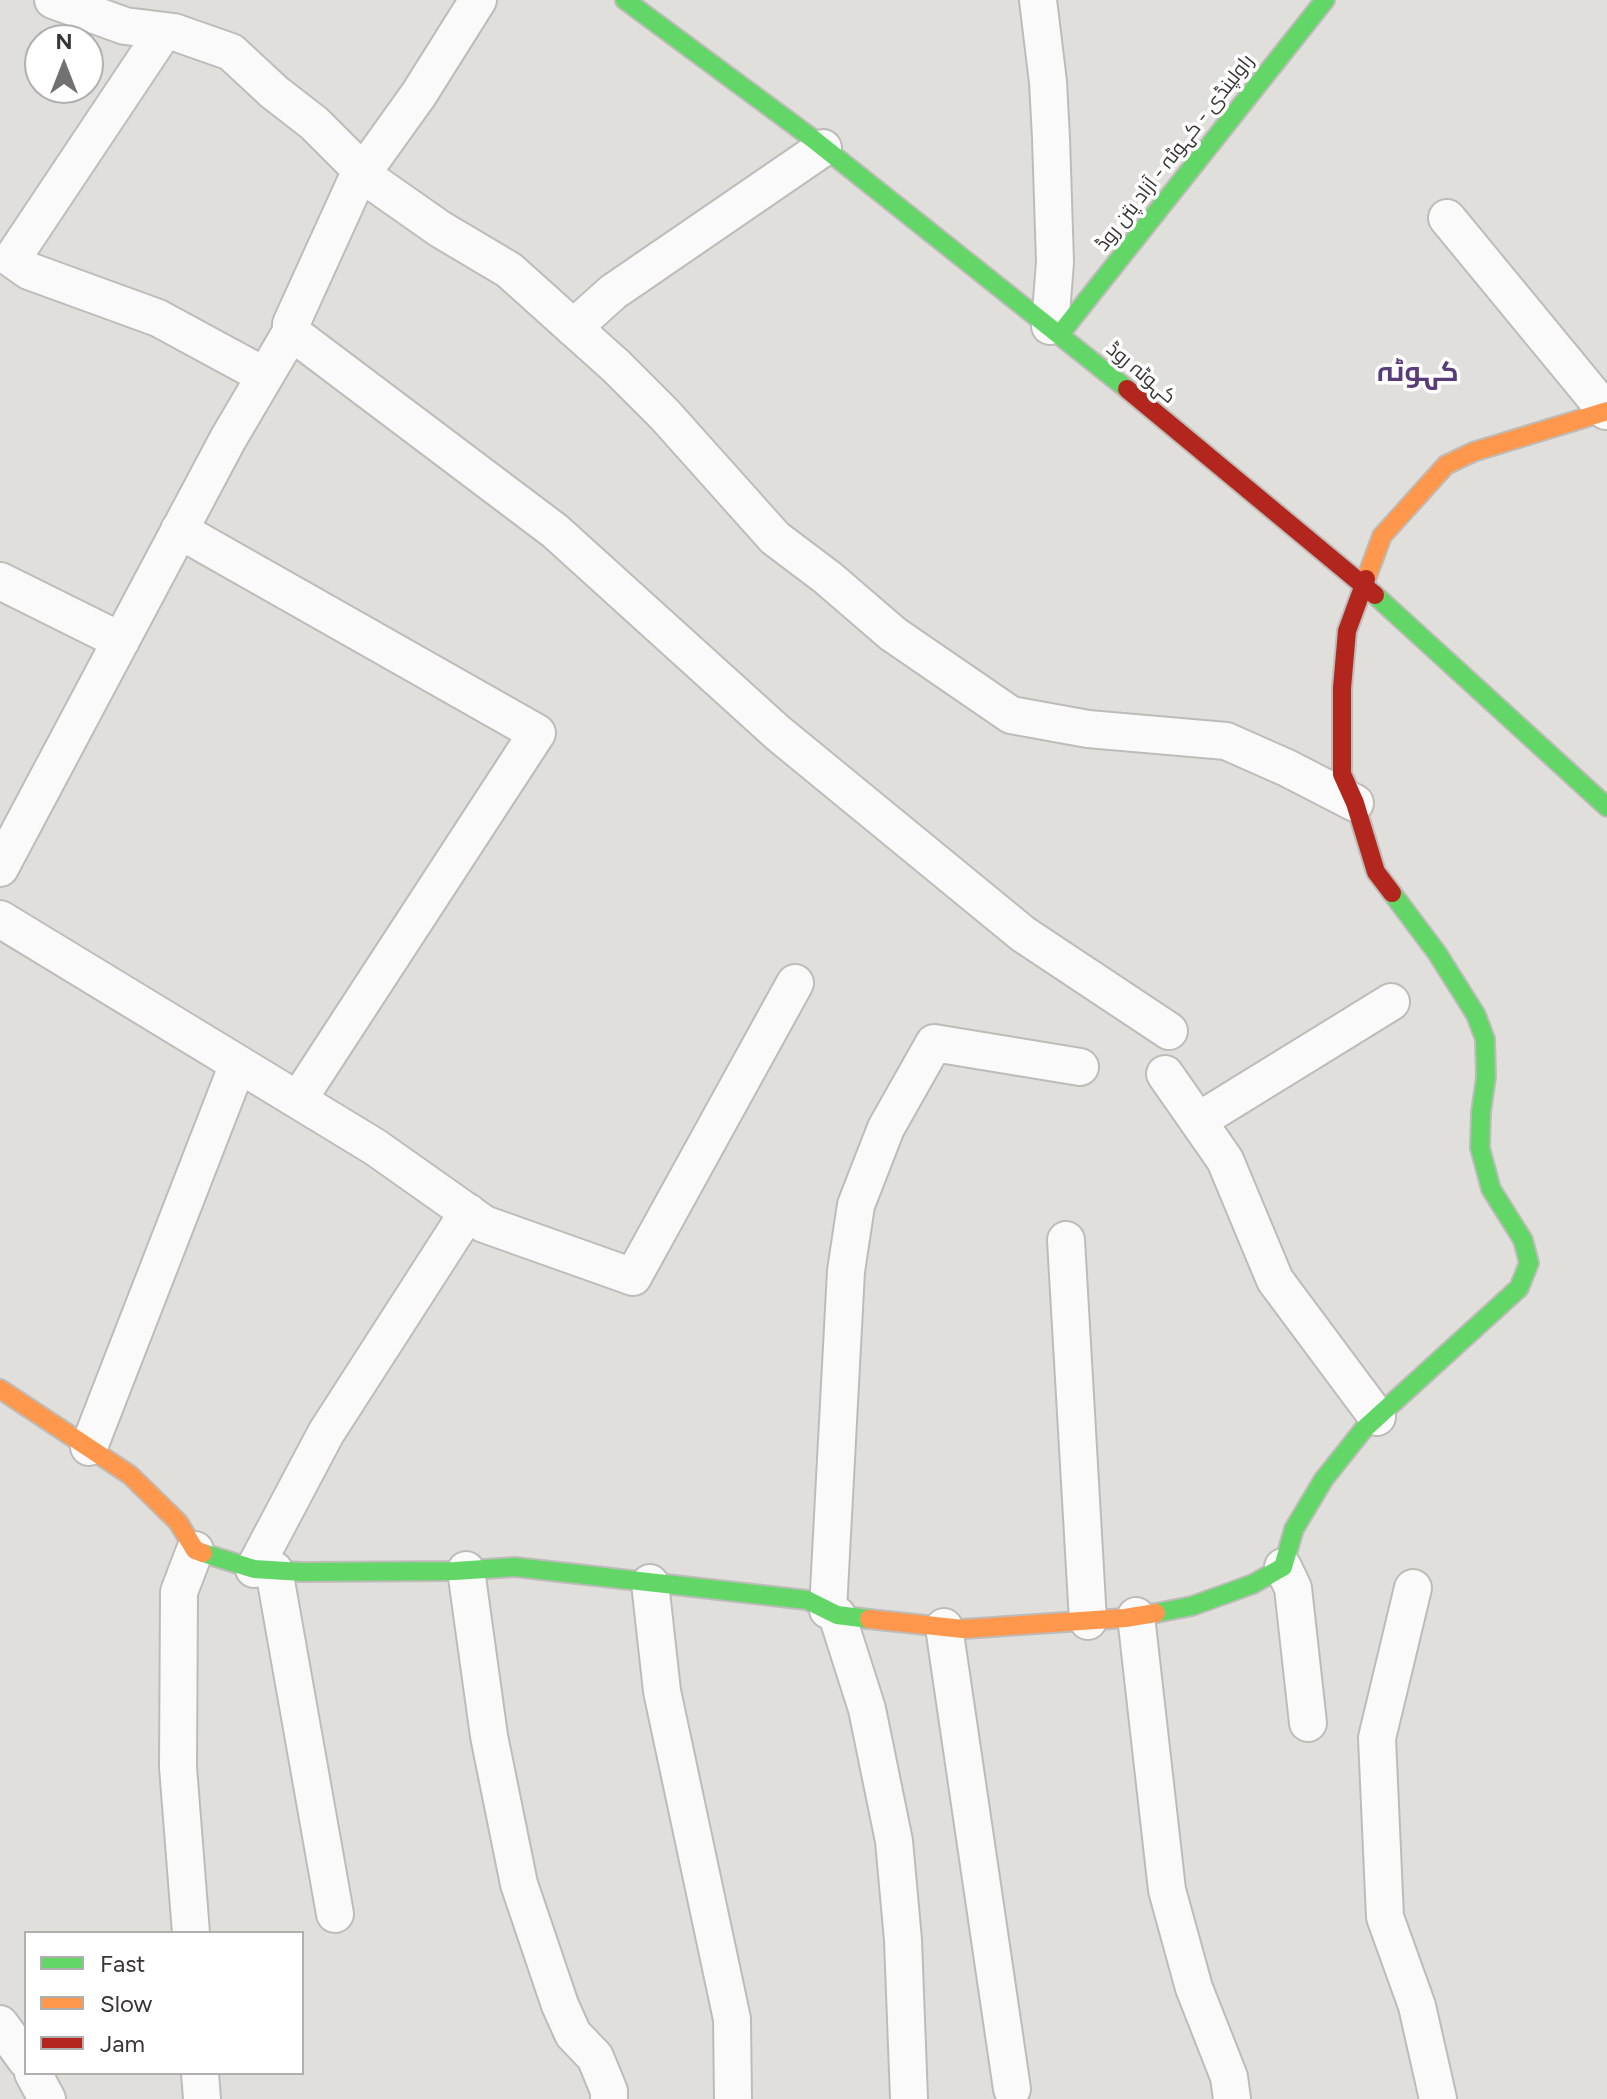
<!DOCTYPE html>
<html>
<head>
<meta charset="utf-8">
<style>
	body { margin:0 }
	#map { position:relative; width:1607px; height:2099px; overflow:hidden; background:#e1dfdc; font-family:Figtree,sans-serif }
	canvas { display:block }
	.legend { position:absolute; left:24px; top:1931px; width:280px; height:144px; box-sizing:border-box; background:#fff; border:2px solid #afafae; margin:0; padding:10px 14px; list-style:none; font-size:24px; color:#373634 }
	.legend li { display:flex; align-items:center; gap:16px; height:40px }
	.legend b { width:40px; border:2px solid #afafae }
	.north { position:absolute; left:24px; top:24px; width:80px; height:80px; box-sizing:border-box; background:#fff; border:2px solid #afafae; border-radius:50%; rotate:0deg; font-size:22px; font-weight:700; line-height:32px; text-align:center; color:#373634 }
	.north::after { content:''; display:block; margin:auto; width:28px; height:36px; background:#72716f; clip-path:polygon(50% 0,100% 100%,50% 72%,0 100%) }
</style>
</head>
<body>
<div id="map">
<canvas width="1607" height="2099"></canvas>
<ul class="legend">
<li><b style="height:10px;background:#63d668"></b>Fast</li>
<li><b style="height:10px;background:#ff974d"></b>Slow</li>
<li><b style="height:10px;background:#b3261e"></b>Jam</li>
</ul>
<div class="north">N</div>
</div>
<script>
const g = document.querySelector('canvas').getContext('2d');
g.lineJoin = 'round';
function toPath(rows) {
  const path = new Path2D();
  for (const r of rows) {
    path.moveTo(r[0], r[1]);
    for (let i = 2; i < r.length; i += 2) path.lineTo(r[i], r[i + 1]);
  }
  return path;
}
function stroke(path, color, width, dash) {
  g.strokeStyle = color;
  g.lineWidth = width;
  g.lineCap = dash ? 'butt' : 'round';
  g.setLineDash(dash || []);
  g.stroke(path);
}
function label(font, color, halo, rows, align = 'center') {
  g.font = font + ' Figtree,Cairo,sans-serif';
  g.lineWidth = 7;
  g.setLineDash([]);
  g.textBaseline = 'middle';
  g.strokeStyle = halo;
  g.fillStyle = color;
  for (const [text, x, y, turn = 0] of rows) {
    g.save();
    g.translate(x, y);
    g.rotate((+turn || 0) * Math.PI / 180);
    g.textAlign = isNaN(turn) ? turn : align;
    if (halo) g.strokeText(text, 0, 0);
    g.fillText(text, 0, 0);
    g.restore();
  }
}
const street = toPath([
	[53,0,125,26,174,32,231,52,274,92,314,123,373,182,440,229,509,270,616,366,665,415,775,538,828,578,893,634,1011,715,1088,729,1226,741,1287,768,1355,803],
	[1038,0,1048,82,1051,138,1055,262,1050,326],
	[164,31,12,259,29,271,158,318,265,376],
	[1447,218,1606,411],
	[573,328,613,292,823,148],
	[291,332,555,531,778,733,1023,934,1169,1031],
	[179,530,537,733,298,1100],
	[0,581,121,641],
	[0,868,228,439,291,332,291,324,361,170,366,168,419,94,478,0],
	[0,919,375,1147,484,1224,633,1277,795,983],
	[1165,1074,1225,1160,1275,1280,1377,1417],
	[1198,1121,1391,1002],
	[1066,1240,1088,1621],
	[89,1447,238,1064],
	[1283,1567,1293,1588,1308,1723],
	[254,1569,326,1433,468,1212],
	[274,1570,335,1914],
	[466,1570,489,1736,519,1884,560,2005,573,2034,595,2057,609,2091,609,2099],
	[650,1583,662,1691,732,2019,733,2099],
	[1413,1588,1377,1738,1385,1917,1417,2006,1438,2099],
	[828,1610,846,1271,856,1205,886,1128,934,1043,1080,1067],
	[837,1615,867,1709,894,1841,903,1940,909,2099],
	[1136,1616,1167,1890,1194,1988,1229,2077,1232,2099],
	[944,1627,1012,2089],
	[191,1933,178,1767,179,1592,195,1550],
	[0,2024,26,2060],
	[33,2073,47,2099],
	[200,2073,202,2099]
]);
const fast = toPath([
	[625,0,813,139,1127,389],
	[1060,334,1325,0],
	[1375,595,1607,807],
	[203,1553,254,1569,302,1572,455,1571,515,1567,807,1600,837,1615,869,1619],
	[1156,1613,1192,1606,1253,1584,1283,1567,1294,1529,1324,1479,1363,1430,1519,1288,1529,1263,1523,1240,1491,1189,1480,1148,1481,1112,1486,1077,1485,1039,1476,1015,1437,953,1392,893]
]);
const slow = toPath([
	[1366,579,1382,536,1446,465,1473,452,1607,411],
	[0,1389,130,1475,178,1522,195,1550,203,1553],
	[869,1619,963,1629,1125,1618,1156,1613]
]);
const jam = toPath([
	[1127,389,1375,595],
	[1366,579,1347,631,1342,688,1342,774,1355,803,1376,872,1392,893]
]);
stroke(street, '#bdbcb9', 40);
stroke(fast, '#bdbcb9', 22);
stroke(slow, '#bdbcb9', 22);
stroke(jam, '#bdbcb9', 22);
stroke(street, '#fafafa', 36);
stroke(fast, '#63d668', 18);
stroke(slow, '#ff974d', 18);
stroke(jam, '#b3261e', 18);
label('20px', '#373634', '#fff', [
	["راولپنڈی - کہوٹہ - آزاد پتن روڈ",1175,153,-52],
	["کہوٹہ روڈ",1141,373,40]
]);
label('bold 28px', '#593d79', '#fff', [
	["کہوٹہ",1418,373]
]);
</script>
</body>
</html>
